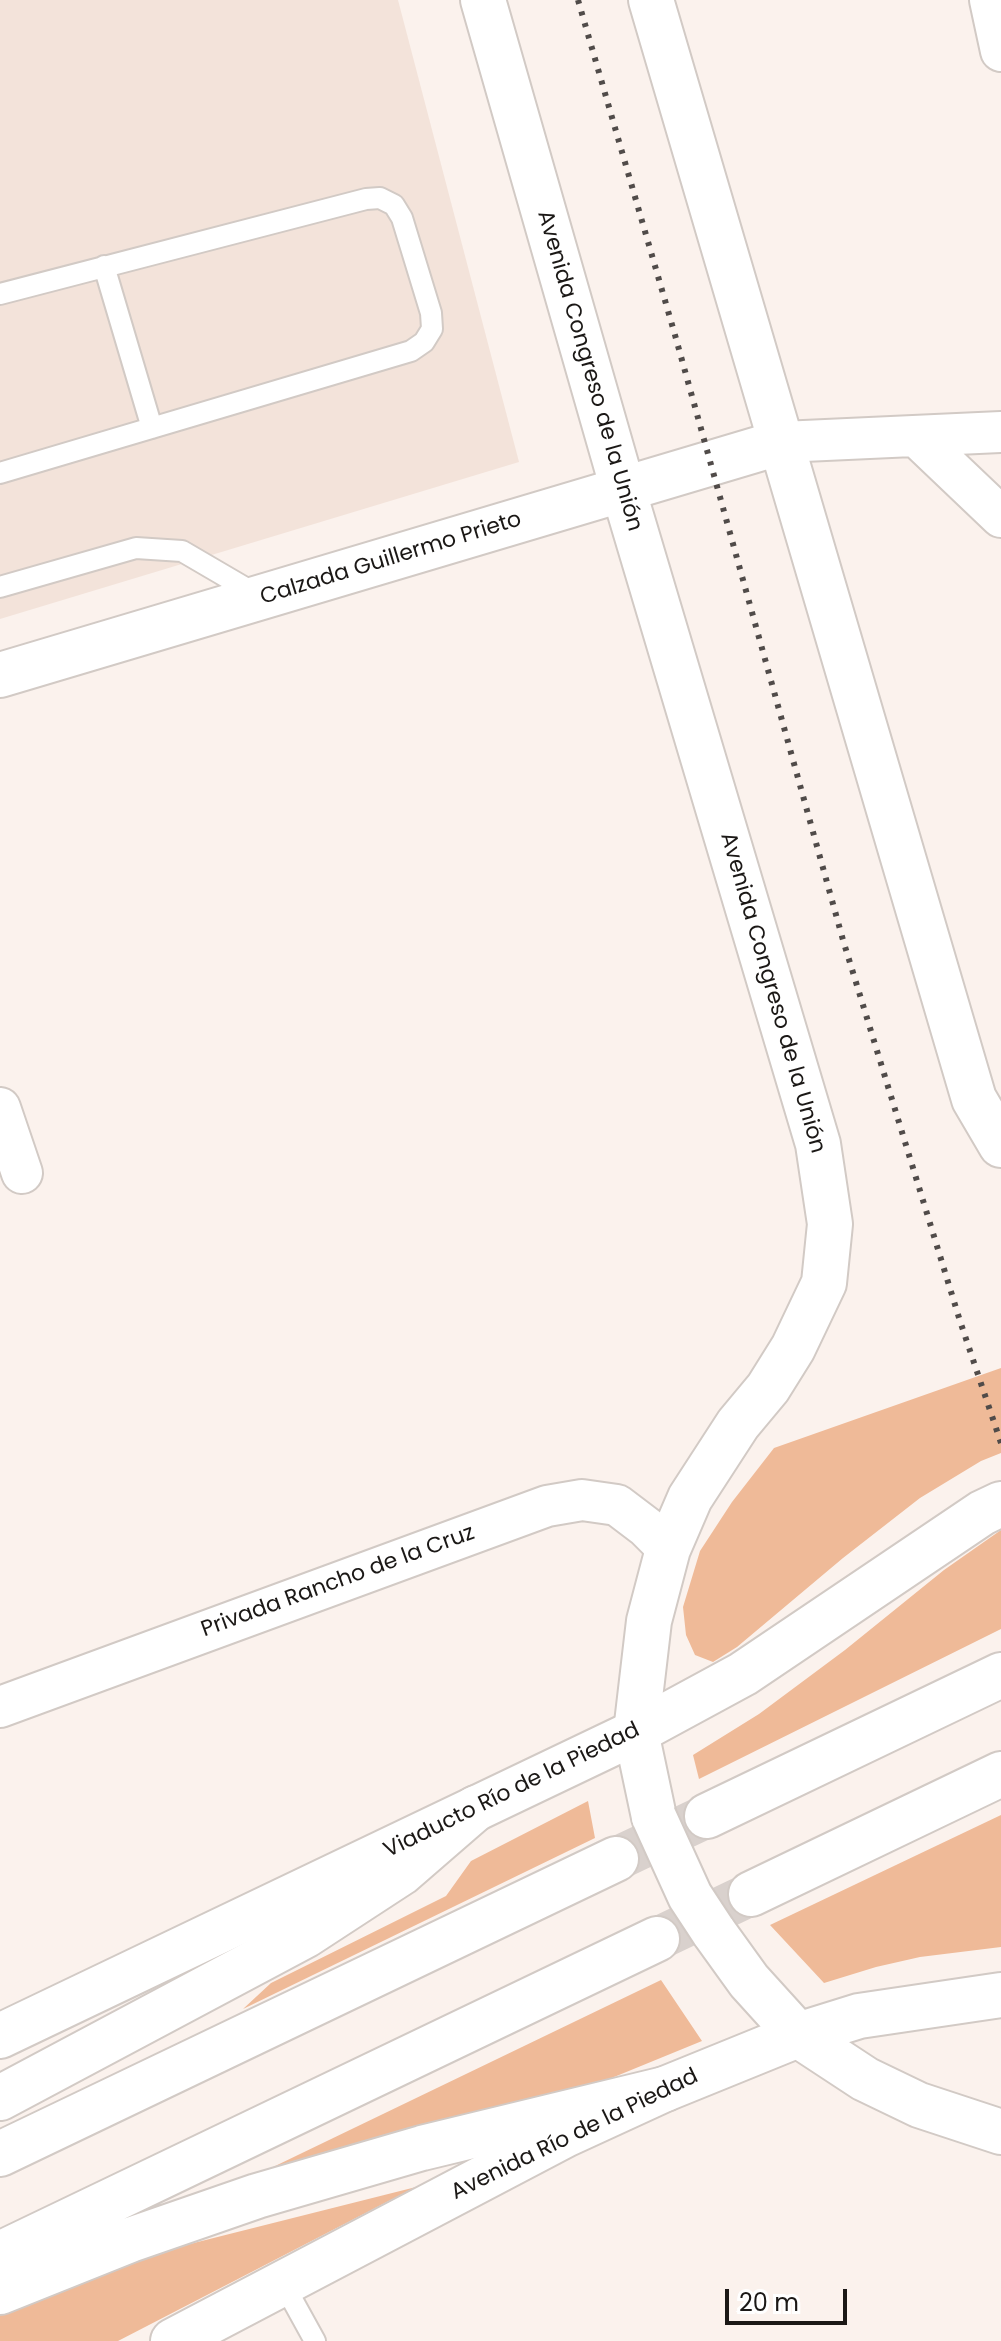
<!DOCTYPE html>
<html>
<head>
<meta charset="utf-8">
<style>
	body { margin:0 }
	#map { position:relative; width:1001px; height:2341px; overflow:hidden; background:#fbf2ed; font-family:Poppins,sans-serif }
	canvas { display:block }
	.scale { position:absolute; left:725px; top:2289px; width:122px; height:36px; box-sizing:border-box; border:4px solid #1b1816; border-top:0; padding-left:10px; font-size:24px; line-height:28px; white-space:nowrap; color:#1b1816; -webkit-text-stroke:6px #fff; paint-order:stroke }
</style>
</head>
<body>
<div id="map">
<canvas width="1001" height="2341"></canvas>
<div class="scale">20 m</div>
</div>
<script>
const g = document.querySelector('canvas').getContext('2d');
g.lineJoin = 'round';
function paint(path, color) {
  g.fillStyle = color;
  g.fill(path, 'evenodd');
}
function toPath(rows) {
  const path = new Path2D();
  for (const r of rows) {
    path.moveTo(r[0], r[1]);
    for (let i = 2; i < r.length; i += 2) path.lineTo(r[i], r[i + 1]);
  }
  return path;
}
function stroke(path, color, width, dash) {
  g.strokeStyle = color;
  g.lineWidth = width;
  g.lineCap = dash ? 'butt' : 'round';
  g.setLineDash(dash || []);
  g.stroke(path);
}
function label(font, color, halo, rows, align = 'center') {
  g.font = font + ' Poppins,sans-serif';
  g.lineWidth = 6;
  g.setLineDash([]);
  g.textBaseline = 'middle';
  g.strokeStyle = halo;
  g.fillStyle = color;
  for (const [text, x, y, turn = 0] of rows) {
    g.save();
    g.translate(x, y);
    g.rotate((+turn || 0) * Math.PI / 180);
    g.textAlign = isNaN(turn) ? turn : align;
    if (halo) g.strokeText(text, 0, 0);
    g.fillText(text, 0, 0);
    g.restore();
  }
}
paint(toPath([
	[0,0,398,0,519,462,0,619]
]), '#f3e3da');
paint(toPath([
	[1001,1368,1001,1453,981,1461,920,1498,843,1558,737,1647,713,1662,695,1655,686,1635,683,1607,700,1551,732,1502,774,1448],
	[1001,1530,1001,1629,699,1779,693,1755,759,1714,845,1650,944,1570],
	[588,1801,595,1838,243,2009,271,1983,446,1896,471,1861],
	[1001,1815,1001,1947,920,1957,876,1967,824,1983,770,1925],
	[661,1980,702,2041,553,2102,244,2181],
	[416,2187,118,2341,0,2341,0,2314,158,2252]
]), '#efba98');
stroke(toPath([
	[616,1859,707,1816],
	[657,1939,751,1894]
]), '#d9d1cd', 44, [44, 22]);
const lane = toPath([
	[104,266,152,428],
	[0,294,366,199,380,198,394,205,402,218,431,313,432,329,424,342,411,351,0,473],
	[0,587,136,548,182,551,259,596],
	[283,2283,315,2341]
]);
const street = toPath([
	[990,0,1001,51],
	[916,436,1001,517],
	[782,442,1001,432],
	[0,1108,22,1173],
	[0,1707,547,1506,582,1500,617,1505,646,1527,668,1549]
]);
const secondary = toPath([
	[0,675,782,442],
	[0,2036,636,1732,743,1674,982,1513,1001,1504],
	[173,2341,565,2135,665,2089,798,2035,859,2016,1001,1995]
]);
const primary = toPath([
	[483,0,623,489,818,1144,830,1224,824,1283,793,1348,768,1388,738,1424,690,1498,668,1549,649,1621,636,1732,654,1817],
	[651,0,974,1099,1001,1145],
	[713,1931,749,1981,798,2035,865,2079,919,2105,1001,2132]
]);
const highway = toPath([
	[707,1816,1001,1675],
	[751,1894,1001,1774],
	[0,2098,306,1935,401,1873,476,1808],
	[0,2154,616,1859],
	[0,2254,657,1939],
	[0,2292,130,2240,257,2196,422,2148,665,2089]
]);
stroke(lane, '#d2cac5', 24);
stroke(street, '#d2cac5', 44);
stroke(secondary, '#d2cac5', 48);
stroke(primary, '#d2cac5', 48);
stroke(highway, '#d2cac5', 48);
stroke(lane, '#fff', 20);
stroke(street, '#fff', 40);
stroke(secondary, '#fff', 44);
stroke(primary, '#fff', 44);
stroke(highway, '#fff', 44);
stroke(toPath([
	[578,0,675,335,843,940,960,1321,1001,1443]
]), '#504b49', 6, [4, 8]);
const primaryBridge = toPath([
	[654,1817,690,1896,713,1931]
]);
stroke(primaryBridge, '#d2cac5', 48, []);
stroke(primaryBridge, '#fff', 44);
label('22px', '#1b1816', '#fff', [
	["Avenida Congreso de la Unión",589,371,74],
	["Calzada Guillermo Prieto",391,559,-17],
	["Avenida Congreso de la Unión",772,993,74],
	["Privada Rancho de la Cruz",338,1582,-20],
	["Viaducto Río de la Piedad",512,1791,-26],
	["Avenida Río de la Piedad",575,2135,-26]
]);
</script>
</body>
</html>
